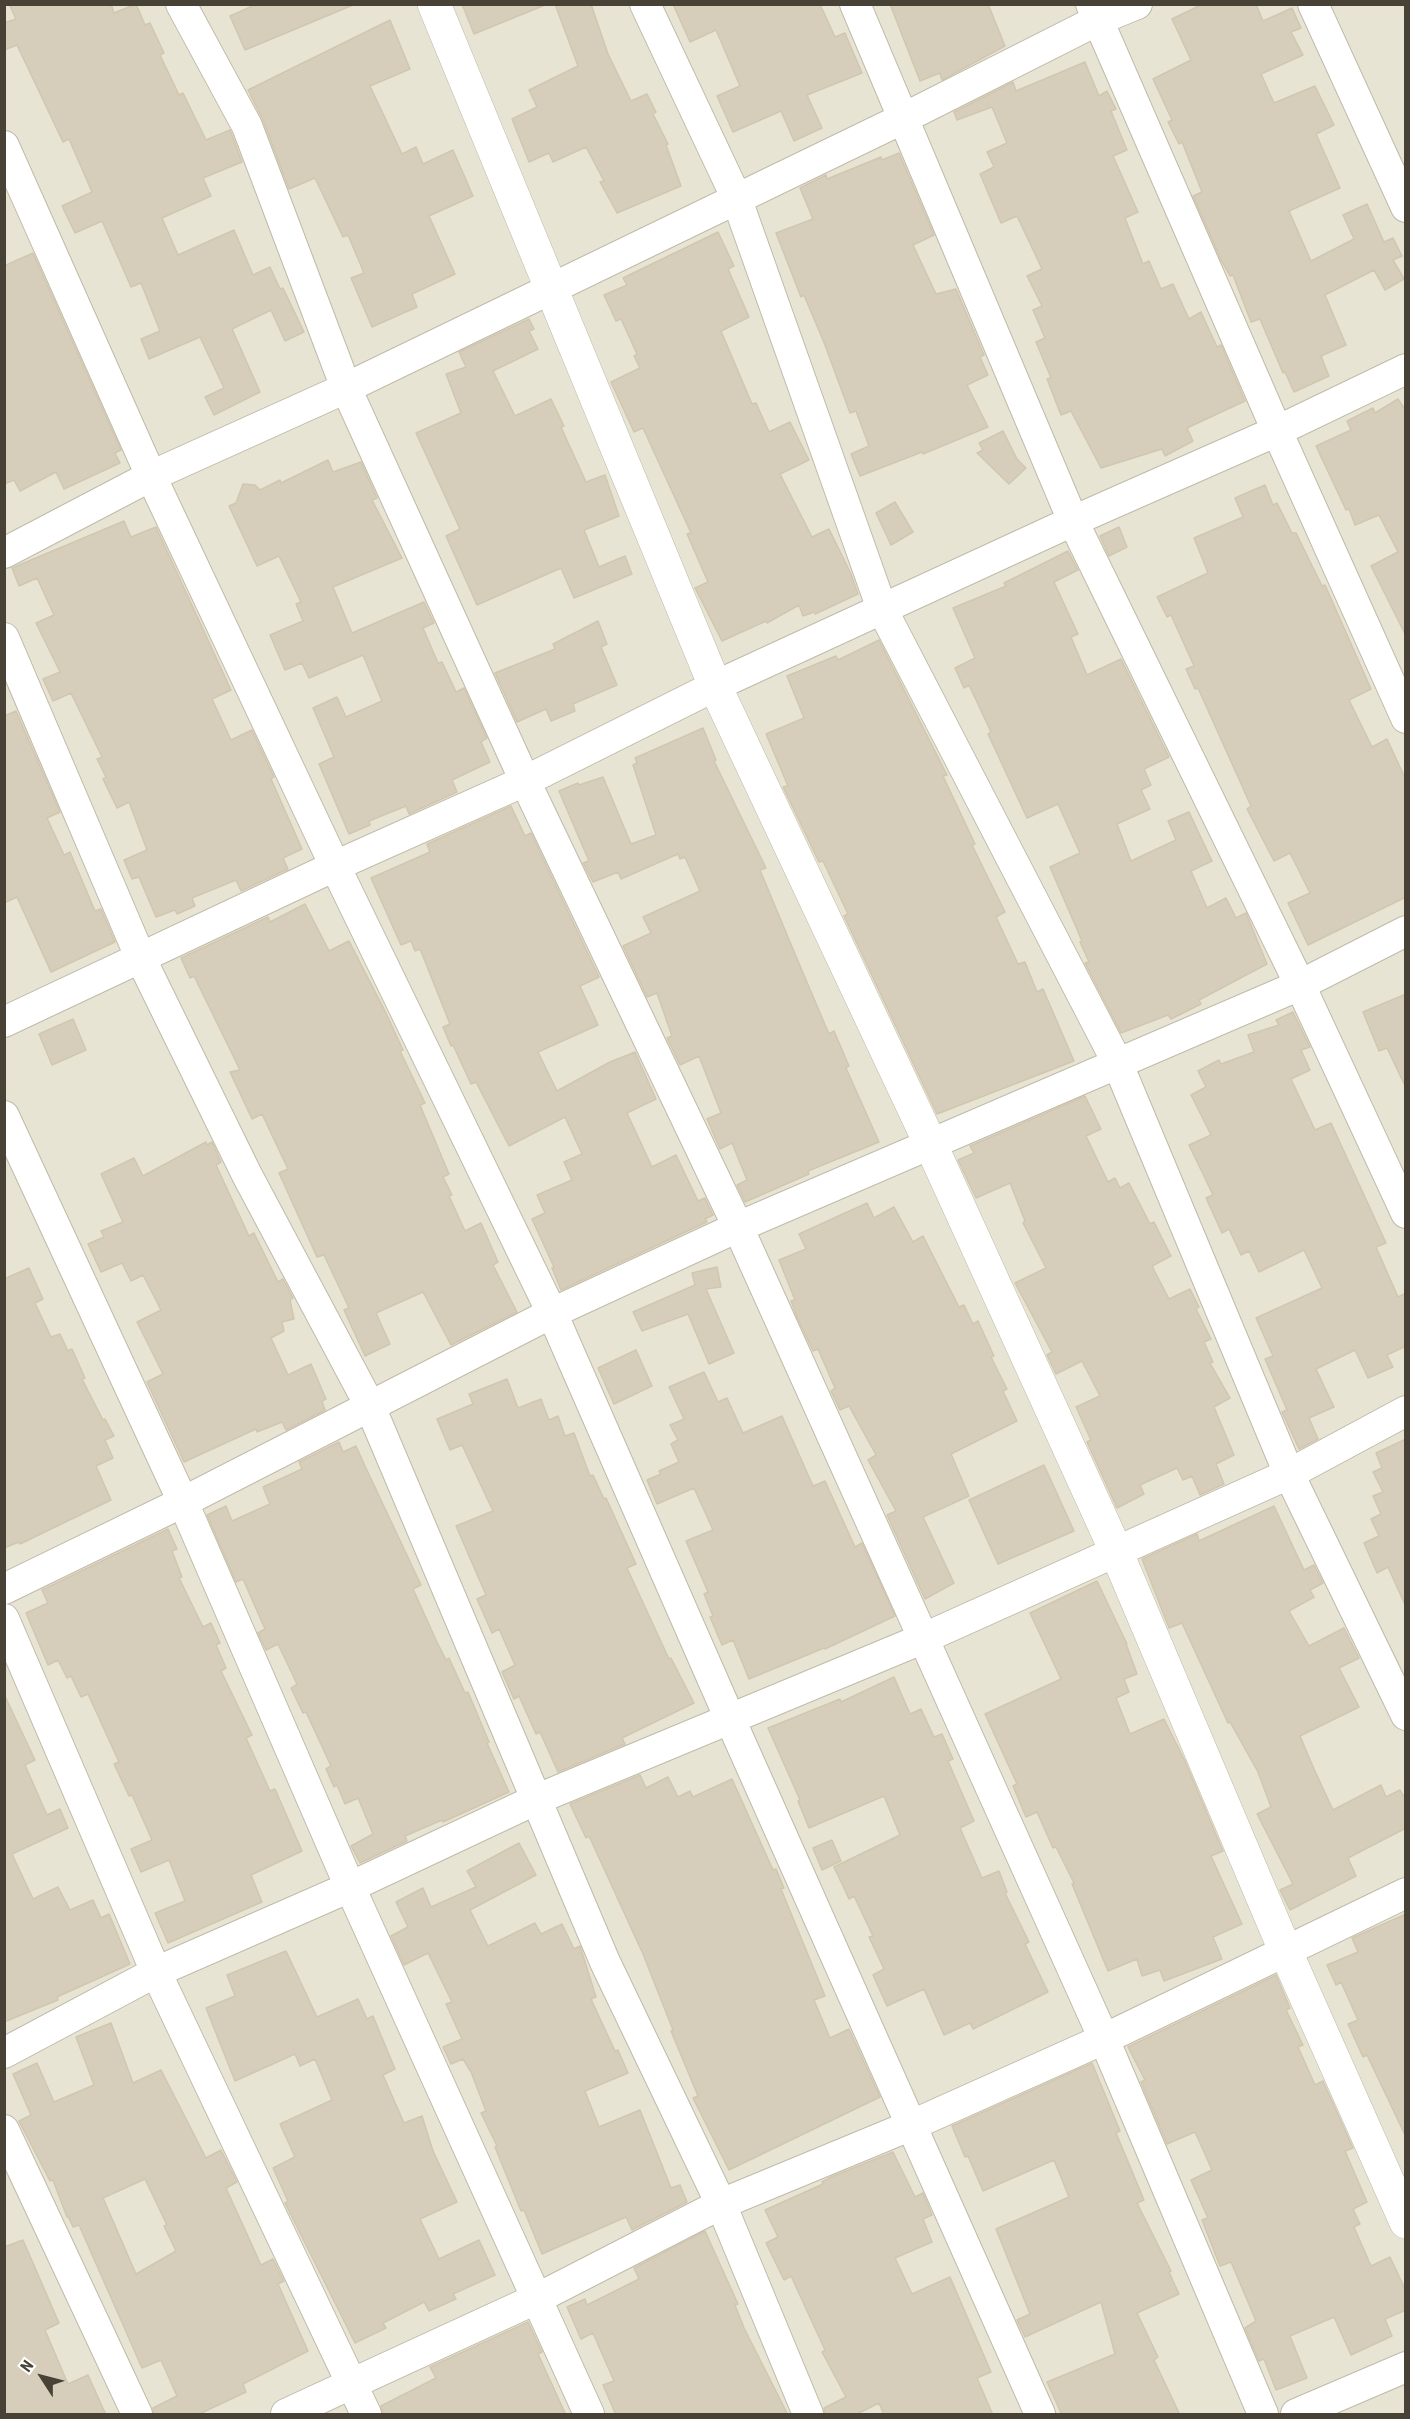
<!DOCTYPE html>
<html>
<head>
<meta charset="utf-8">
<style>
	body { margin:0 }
	#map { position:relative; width:1410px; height:2419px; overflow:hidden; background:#f4f1e6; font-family:"Roboto Condensed",sans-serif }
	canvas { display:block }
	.frame { position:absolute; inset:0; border:6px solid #474235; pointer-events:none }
	.north { position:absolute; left:12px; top:2347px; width:60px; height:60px; -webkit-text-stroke:4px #fff; paint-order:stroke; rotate:306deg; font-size:16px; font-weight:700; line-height:24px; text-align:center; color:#474235 }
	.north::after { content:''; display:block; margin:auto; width:21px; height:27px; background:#474235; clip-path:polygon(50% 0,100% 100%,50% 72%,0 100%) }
</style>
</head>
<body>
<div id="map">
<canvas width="1410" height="2419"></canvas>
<div class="frame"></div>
<div class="north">N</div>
</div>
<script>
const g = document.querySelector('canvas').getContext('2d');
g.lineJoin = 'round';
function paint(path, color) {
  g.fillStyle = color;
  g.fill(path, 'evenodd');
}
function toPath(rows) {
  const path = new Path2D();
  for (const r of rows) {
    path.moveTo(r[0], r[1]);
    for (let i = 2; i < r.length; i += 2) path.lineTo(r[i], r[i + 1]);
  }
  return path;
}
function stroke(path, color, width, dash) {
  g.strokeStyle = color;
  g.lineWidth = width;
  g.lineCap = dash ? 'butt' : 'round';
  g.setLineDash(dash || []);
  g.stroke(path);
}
paint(toPath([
	[5,5,1405,5,1405,2414,5,2414]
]), '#e8e4d4');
const building = toPath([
	[9,4,111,4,114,13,136,4,145,25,150,23,164,53,160,55,179,95,183,93,206,140,230,130,242,162,203,178,211,196,162,218,178,255,234,230,253,275,270,267,280,289,283,288,304,332,285,341,271,310,232,329,260,392,214,415,205,397,224,388,200,337,149,359,141,339,160,331,141,283,131,287,102,221,75,233,62,206,92,192,69,139,63,142,17,45,4,50,4,23,16,19,9,4],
	[257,4,353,4,353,5,245,50,230,16,257,4],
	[462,4,545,4,545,5,474,34,462,4],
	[555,4,591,4,608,54,631,101,647,94,656,112,653,114,668,144,666,145,681,186,617,213,600,182,604,181,586,147,553,162,549,153,529,162,512,119,537,107,529,90,578,66,555,4],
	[673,4,820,4,835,37,845,33,862,73,807,95,822,128,794,141,781,111,733,132,717,96,740,86,716,30,690,42,673,4],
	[890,4,988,4,1005,46,942,80,940,73,920,81,890,4],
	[1203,4,1256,4,1263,21,1292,8,1301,28,1291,32,1303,55,1261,74,1274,103,1315,86,1334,125,1316,134,1340,188,1289,211,1311,261,1354,239,1343,215,1367,204,1384,242,1393,238,1402,256,1393,260,1404,279,1385,290,1374,270,1325,295,1346,345,1321,356,1329,376,1294,392,1285,372,1283,373,1260,319,1251,322,1233,275,1230,276,1221,260,1193,196,1202,192,1182,142,1179,144,1168,122,1172,120,1153,79,1191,60,1172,19,1203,4],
	[390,20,410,69,370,86,402,154,416,147,423,164,453,150,473,196,429,216,455,274,412,294,417,307,372,327,351,278,364,273,348,235,343,237,315,178,289,189,263,120,248,90,390,20],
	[1085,62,1099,96,1107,91,1116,109,1111,111,1127,150,1113,156,1138,212,1125,218,1143,264,1149,261,1161,289,1173,284,1189,319,1201,312,1217,347,1221,345,1245,401,1187,428,1193,441,1165,456,1162,449,1101,468,1071,411,1061,415,1047,379,1051,378,1036,342,1045,338,1033,310,1042,306,1027,276,1042,269,1017,216,1001,223,980,174,994,167,987,152,1007,143,992,107,957,120,954,112,1013,82,1016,91,1085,62],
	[899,153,934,235,913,245,936,294,956,289,984,355,980,357,988,375,967,385,988,427,923,454,922,452,860,476,851,454,869,446,856,411,850,413,825,345,804,295,801,297,776,233,813,219,800,188,826,175,827,179,881,157,882,160,899,153],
	[718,232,734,266,728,269,749,317,721,331,752,404,756,403,769,432,790,422,809,460,780,474,812,537,829,529,851,574,858,594,815,614,814,612,803,616,799,605,767,623,766,621,722,641,695,588,708,582,687,534,691,533,643,428,634,432,611,382,640,368,634,356,637,354,621,319,616,321,604,295,627,285,623,278,718,232],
	[33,253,121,450,115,453,120,463,64,489,56,472,20,491,14,480,4,484,4,266,33,253],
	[529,319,534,329,529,331,538,349,493,371,515,416,551,399,564,426,561,427,586,482,605,475,619,516,584,530,599,567,625,556,632,574,574,598,561,568,477,605,446,536,460,529,416,433,461,413,446,374,466,367,459,352,529,319],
	[1398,399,1406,411,1406,636,1371,566,1398,552,1379,515,1355,525,1349,509,1346,510,1316,446,1351,430,1347,421,1373,408,1375,413,1398,399],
	[1003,431,1017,459,1026,468,1009,484,977,453,983,450,979,443,1003,431],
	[328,460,333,472,361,462,377,498,372,500,402,558,333,587,352,633,424,602,434,623,423,628,438,663,442,662,456,692,464,688,487,738,481,742,490,762,452,780,457,792,409,814,406,806,369,821,370,825,349,834,319,764,334,757,313,708,337,697,346,717,382,701,363,655,309,678,302,663,285,670,270,635,303,621,296,604,301,602,279,556,257,566,229,506,236,503,243,484,255,485,260,490,280,480,281,483,328,460],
	[1265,485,1273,505,1277,503,1292,533,1296,533,1322,586,1325,585,1371,689,1349,700,1372,747,1387,739,1406,780,1406,897,1308,945,1288,903,1310,893,1290,853,1274,861,1247,809,1251,806,1198,688,1195,689,1186,669,1194,666,1171,615,1167,617,1157,597,1208,573,1194,538,1243,517,1235,498,1265,485],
	[895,502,913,532,891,545,876,513,895,502],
	[124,521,131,537,156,527,231,690,212,699,231,740,252,730,274,777,271,779,302,849,283,858,288,869,241,891,236,880,192,898,195,906,177,914,175,910,156,917,139,877,132,879,124,860,147,850,129,802,117,808,103,779,106,777,97,759,102,757,71,693,53,701,43,679,60,672,36,623,54,615,37,578,19,586,12,568,124,521],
	[1119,527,1127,547,1109,556,1100,536,1119,527],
	[1068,551,1078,570,1054,582,1078,634,1071,637,1087,675,1121,659,1169,757,1144,769,1151,785,1141,790,1150,809,1117,824,1131,861,1176,840,1168,821,1189,812,1212,861,1191,871,1207,908,1226,898,1236,918,1246,913,1267,964,1199,1000,1201,1004,1171,1019,1168,1015,1121,1033,1085,963,1089,962,1080,942,1082,941,1050,867,1080,853,1058,804,1027,818,988,734,991,732,969,685,964,688,955,668,975,658,953,608,1006,586,1004,583,1068,551],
	[598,621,607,644,601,647,617,685,573,704,575,711,551,721,546,709,517,722,495,673,555,649,553,644,598,621],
	[879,640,947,775,943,776,975,844,972,845,1005,912,996,917,1018,964,1025,962,1037,992,1043,989,1074,1061,937,1114,844,916,848,914,823,861,819,862,783,787,788,786,766,734,804,718,787,676,836,656,838,660,879,640],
	[16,711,60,812,47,818,64,855,70,852,95,911,101,909,115,942,51,972,17,897,4,903,4,716,16,711],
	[703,728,716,760,714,761,766,868,760,870,795,954,829,1034,834,1031,849,1066,846,1068,879,1142,808,1171,809,1174,745,1202,737,1185,747,1180,732,1143,720,1149,707,1119,721,1113,699,1056,680,1065,667,1038,672,1036,657,993,647,997,623,946,651,933,643,917,700,891,685,857,680,859,678,854,621,879,618,872,593,882,583,863,589,861,559,791,578,783,579,785,603,777,631,844,656,835,633,765,637,763,635,758,703,728],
	[511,806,525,836,531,833,599,977,580,986,598,1025,538,1052,557,1091,610,1062,635,1052,656,1099,627,1113,652,1167,676,1155,698,1201,705,1198,713,1215,705,1219,707,1222,561,1290,552,1268,554,1267,532,1219,545,1213,537,1195,572,1180,564,1162,582,1154,565,1117,509,1146,476,1082,471,1084,453,1045,451,1046,443,1027,450,1024,420,949,415,951,411,941,401,945,371,878,430,852,427,844,511,806],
	[305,904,329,951,349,941,385,1011,403,1050,400,1051,425,1103,420,1105,449,1174,443,1177,452,1195,449,1196,465,1231,481,1223,498,1262,493,1265,517,1312,451,1345,423,1292,376,1313,390,1344,365,1356,344,1310,349,1308,324,1255,317,1257,279,1173,288,1169,262,1114,252,1119,230,1072,240,1070,194,976,190,978,181,958,268,917,270,922,305,904],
	[1406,994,1406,1088,1387,1048,1379,1051,1363,1012,1406,994],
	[1293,1012,1310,1047,1301,1050,1310,1070,1291,1079,1315,1130,1331,1123,1386,1243,1376,1247,1398,1297,1406,1293,1406,1346,1387,1355,1393,1367,1368,1378,1355,1350,1316,1369,1334,1407,1309,1418,1318,1439,1299,1449,1282,1412,1287,1410,1265,1359,1273,1356,1256,1318,1322,1288,1304,1250,1259,1272,1249,1251,1241,1255,1229,1229,1222,1233,1206,1198,1213,1195,1189,1145,1211,1135,1191,1095,1206,1087,1198,1071,1219,1060,1221,1064,1254,1052,1248,1035,1279,1025,1276,1020,1293,1012],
	[73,1019,86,1050,52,1065,39,1034,73,1019],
	[1085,1096,1101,1129,1086,1136,1108,1182,1115,1178,1120,1188,1129,1183,1150,1224,1154,1222,1171,1256,1152,1266,1169,1299,1190,1289,1199,1307,1196,1309,1211,1339,1204,1342,1213,1362,1210,1363,1230,1398,1214,1407,1234,1455,1216,1464,1224,1484,1200,1495,1192,1476,1183,1480,1177,1468,1140,1485,1144,1494,1117,1508,1087,1442,1091,1440,1076,1407,1100,1396,1082,1361,1056,1374,1047,1355,1052,1352,1015,1283,1046,1268,1023,1223,1025,1221,1010,1183,976,1198,958,1160,974,1153,970,1146,1085,1096],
	[206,1142,207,1145,212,1142,221,1162,216,1165,249,1236,254,1233,278,1282,283,1279,293,1298,290,1300,294,1319,282,1322,284,1331,271,1338,288,1375,311,1364,326,1399,322,1401,325,1410,286,1430,282,1422,257,1432,256,1429,184,1462,147,1382,163,1374,137,1322,161,1310,143,1275,131,1281,122,1263,101,1272,88,1244,104,1237,101,1231,123,1222,101,1174,134,1158,143,1176,206,1142],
	[867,1203,874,1218,894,1207,913,1242,923,1236,959,1307,964,1305,973,1324,978,1321,994,1356,991,1357,1007,1389,1003,1391,1017,1421,951,1454,969,1496,923,1517,954,1583,925,1599,887,1515,896,1511,868,1460,876,1455,849,1406,840,1410,831,1391,835,1388,818,1349,813,1351,797,1317,791,1301,795,1300,779,1260,806,1249,799,1234,867,1203],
	[717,1267,721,1287,706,1289,734,1353,709,1364,688,1314,642,1331,633,1312,695,1285,692,1273,717,1267],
	[29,1268,43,1299,35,1303,51,1337,60,1334,68,1351,72,1349,85,1378,82,1379,103,1420,105,1419,114,1436,105,1440,113,1458,96,1466,111,1500,20,1544,19,1542,4,1548,4,1279,29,1268],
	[636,1350,652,1386,614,1404,598,1368,636,1350],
	[704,1372,718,1402,727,1398,743,1433,782,1416,813,1486,825,1481,855,1547,862,1543,895,1616,825,1649,824,1648,749,1679,733,1640,722,1645,710,1617,713,1616,704,1594,708,1592,686,1541,713,1530,694,1488,657,1504,647,1480,661,1474,659,1471,679,1462,671,1444,678,1440,670,1425,684,1419,669,1387,704,1372],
	[507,1379,518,1408,541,1399,549,1420,558,1416,565,1436,574,1433,590,1476,593,1475,604,1499,606,1498,636,1564,627,1568,669,1659,671,1658,694,1703,622,1738,625,1744,558,1772,540,1732,536,1734,519,1696,514,1699,502,1672,515,1665,499,1629,492,1633,477,1599,486,1595,456,1526,493,1511,462,1445,450,1450,437,1419,473,1404,469,1394,507,1379],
	[1406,1439,1406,1607,1388,1567,1377,1573,1364,1543,1379,1536,1371,1519,1381,1514,1373,1496,1383,1492,1373,1472,1382,1468,1376,1453,1406,1439],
	[339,1442,343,1452,356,1446,365,1466,421,1585,413,1589,436,1640,446,1660,449,1658,465,1693,468,1692,489,1742,487,1743,509,1792,443,1822,442,1820,405,1836,407,1841,360,1863,351,1846,373,1834,358,1798,345,1804,337,1785,334,1787,326,1769,331,1766,306,1712,303,1713,291,1688,297,1684,278,1644,266,1650,258,1633,265,1629,243,1579,236,1582,207,1515,226,1506,232,1521,270,1504,263,1487,302,1469,299,1462,339,1442],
	[1044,1465,1074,1531,998,1564,969,1500,1044,1465],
	[1274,1506,1304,1570,1314,1565,1323,1583,1310,1590,1314,1597,1289,1611,1309,1646,1344,1628,1359,1658,1339,1668,1359,1707,1300,1736,1314,1769,1333,1810,1381,1785,1386,1797,1400,1790,1406,1800,1406,1828,1348,1858,1356,1876,1290,1910,1280,1890,1293,1884,1257,1814,1271,1807,1258,1772,1230,1722,1228,1723,1182,1623,1169,1628,1142,1559,1197,1534,1199,1541,1274,1506],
	[168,1529,177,1549,172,1551,182,1577,179,1578,203,1627,211,1623,220,1643,216,1645,226,1668,221,1671,252,1735,246,1738,270,1791,275,1789,302,1851,251,1875,262,1902,168,1943,155,1913,185,1901,169,1860,141,1872,131,1849,152,1840,132,1795,129,1796,114,1764,119,1762,88,1694,81,1697,71,1676,67,1678,58,1660,48,1665,26,1613,48,1603,42,1590,168,1529],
	[1097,1581,1127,1644,1126,1644,1137,1674,1124,1679,1129,1692,1116,1698,1130,1734,1164,1719,1185,1761,1223,1851,1211,1856,1242,1924,1213,1937,1222,1959,1164,1981,1160,1970,1142,1976,1137,1959,1108,1971,1072,1884,1074,1883,1056,1847,1053,1848,1037,1812,1026,1817,1013,1786,1017,1784,985,1714,1061,1679,1030,1613,1097,1581],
	[894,1677,910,1714,921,1709,934,1737,942,1734,953,1759,948,1761,974,1821,960,1828,982,1878,999,1871,1007,1892,1005,1893,1029,1942,1025,1944,1048,1992,973,2029,970,2023,944,2035,924,1989,887,2006,873,1975,884,1969,869,1937,873,1936,854,1896,849,1899,834,1867,900,1835,884,1796,809,1828,798,1801,800,1800,768,1728,840,1699,841,1702,894,1677],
	[4,1694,35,1760,25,1765,47,1815,60,1809,68,1828,12,1854,33,1899,58,1887,70,1910,93,1900,101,1918,109,1914,130,1964,57,1997,58,2000,4,2022,4,1694],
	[640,1775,646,1788,668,1777,678,1797,690,1791,693,1797,732,1779,773,1870,776,1869,784,1888,781,1889,825,1996,814,2000,830,2038,849,2029,880,2097,729,2170,693,2098,698,2096,671,2031,673,2030,643,1954,589,1836,586,1838,570,1804,640,1775],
	[832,1840,841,1861,822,1870,813,1848,832,1840],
	[519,1843,536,1875,470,1910,488,1946,535,1923,541,1934,562,1924,574,1949,580,1946,596,1997,591,1999,615,2051,618,2050,628,2073,585,2091,599,2127,640,2110,671,2188,680,2185,687,2202,632,2230,626,2217,542,2254,524,2210,521,2211,495,2147,497,2146,481,2113,486,2111,471,2072,463,2059,451,2064,443,2047,462,2039,446,2004,452,2002,428,1953,404,1965,391,1936,408,1927,396,1902,423,1888,431,1907,476,1887,467,1871,519,1843],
	[1406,1914,1406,2137,1367,2055,1363,2057,1348,2024,1358,2020,1341,1982,1336,1985,1327,1965,1358,1952,1352,1938,1406,1914],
	[286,1951,317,2017,358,1999,367,2019,373,2016,395,2069,383,2075,404,2123,422,2116,433,2151,457,2202,420,2219,439,2259,479,2240,495,2275,453,2294,456,2299,429,2311,424,2302,383,2323,386,2328,355,2343,285,2203,288,2201,273,2168,295,2157,280,2124,332,2100,315,2059,300,2066,295,2054,235,2081,206,2008,235,1996,227,1975,286,1951],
	[1276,1975,1290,2008,1286,2010,1303,2045,1298,2047,1315,2085,1323,2081,1353,2148,1345,2151,1367,2202,1353,2209,1360,2224,1354,2227,1371,2266,1390,2257,1406,2291,1406,2310,1385,2319,1392,2336,1351,2355,1334,2317,1290,2336,1307,2378,1276,2390,1264,2359,1259,2361,1245,2328,1256,2321,1231,2262,1220,2266,1202,2220,1208,2218,1191,2180,1212,2170,1195,2132,1167,2144,1141,2082,1145,2080,1128,2047,1276,1975],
	[111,2023,133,2083,161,2070,206,2158,221,2150,237,2182,226,2188,261,2265,273,2259,284,2281,278,2284,308,2351,243,2384,246,2392,197,2415,154,2415,153,2408,177,2396,161,2360,142,2368,79,2225,73,2227,68,2216,67,2217,53,2180,50,2181,19,2121,31,2115,13,2074,37,2063,54,2102,94,2085,76,2037,111,2023],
	[145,2179,167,2225,164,2226,176,2251,136,2274,103,2198,145,2179],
	[1092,2063,1120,2131,1116,2133,1144,2200,1137,2203,1171,2271,1169,2272,1179,2294,1137,2313,1158,2357,1154,2360,1180,2415,1062,2415,1047,2382,1115,2354,1101,2302,1025,2337,1017,2320,1030,2314,996,2229,1069,2197,1054,2160,983,2191,968,2156,965,2157,952,2126,1092,2063],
	[893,2152,915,2197,923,2193,932,2215,923,2219,932,2242,895,2258,912,2294,950,2277,991,2372,977,2378,993,2415,884,2415,879,2403,855,2415,825,2415,824,2408,846,2397,822,2352,825,2350,791,2276,784,2280,766,2243,778,2237,765,2210,823,2184,822,2182,831,2177,893,2152],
	[705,2231,738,2304,735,2305,744,2328,788,2415,616,2415,603,2385,614,2381,593,2333,581,2339,567,2307,585,2299,587,2305,639,2279,634,2268,705,2231],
	[23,2240,59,2323,45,2330,68,2384,88,2375,106,2415,4,2415,4,2247,23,2240],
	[528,2322,542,2352,538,2354,566,2415,383,2415,381,2406,436,2378,430,2367,528,2322]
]);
paint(building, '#d6cebb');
stroke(building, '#d1c7ae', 1.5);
const minor = toPath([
	[181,4,247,126,346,388,525,781,738,1227,1104,2039,1263,2414],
	[645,4,736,197,882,609,1117,1062,1289,1474,1406,1715],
	[855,4,1073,521,1300,985,1406,1213],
	[1091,4,1277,431,1406,718],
	[1313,4,1406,207],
	[4,146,151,476,335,866,552,1313,730,1719,1040,2414],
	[4,553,151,476,346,388,904,118,1098,20,1137,4],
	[4,638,141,959,247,1175,369,1404,605,1962,721,2204,808,2414],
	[4,1022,335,866,525,781,715,686,1073,521,1277,431,1406,369],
	[4,1116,183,1502,350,1887,589,2414],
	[4,1589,183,1502,552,1313,738,1227,1300,985,1406,931],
	[4,1619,156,1972,366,2414],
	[4,2053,156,1972,350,1887,535,1800,922,1639,1289,1474,1406,1411],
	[4,2130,137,2414],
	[286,2414,538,2298,721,2204,912,2125,1104,2039,1406,1893],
	[1296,2414,1406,2367]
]);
const tertiary = toPath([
	[434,4,715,686,930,1143,1116,1551,1285,1950,1406,2222]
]);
stroke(minor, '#c0baa8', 32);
stroke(tertiary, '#c0baa8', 34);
stroke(minor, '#fff', 30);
stroke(tertiary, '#fff', 33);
</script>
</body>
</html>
